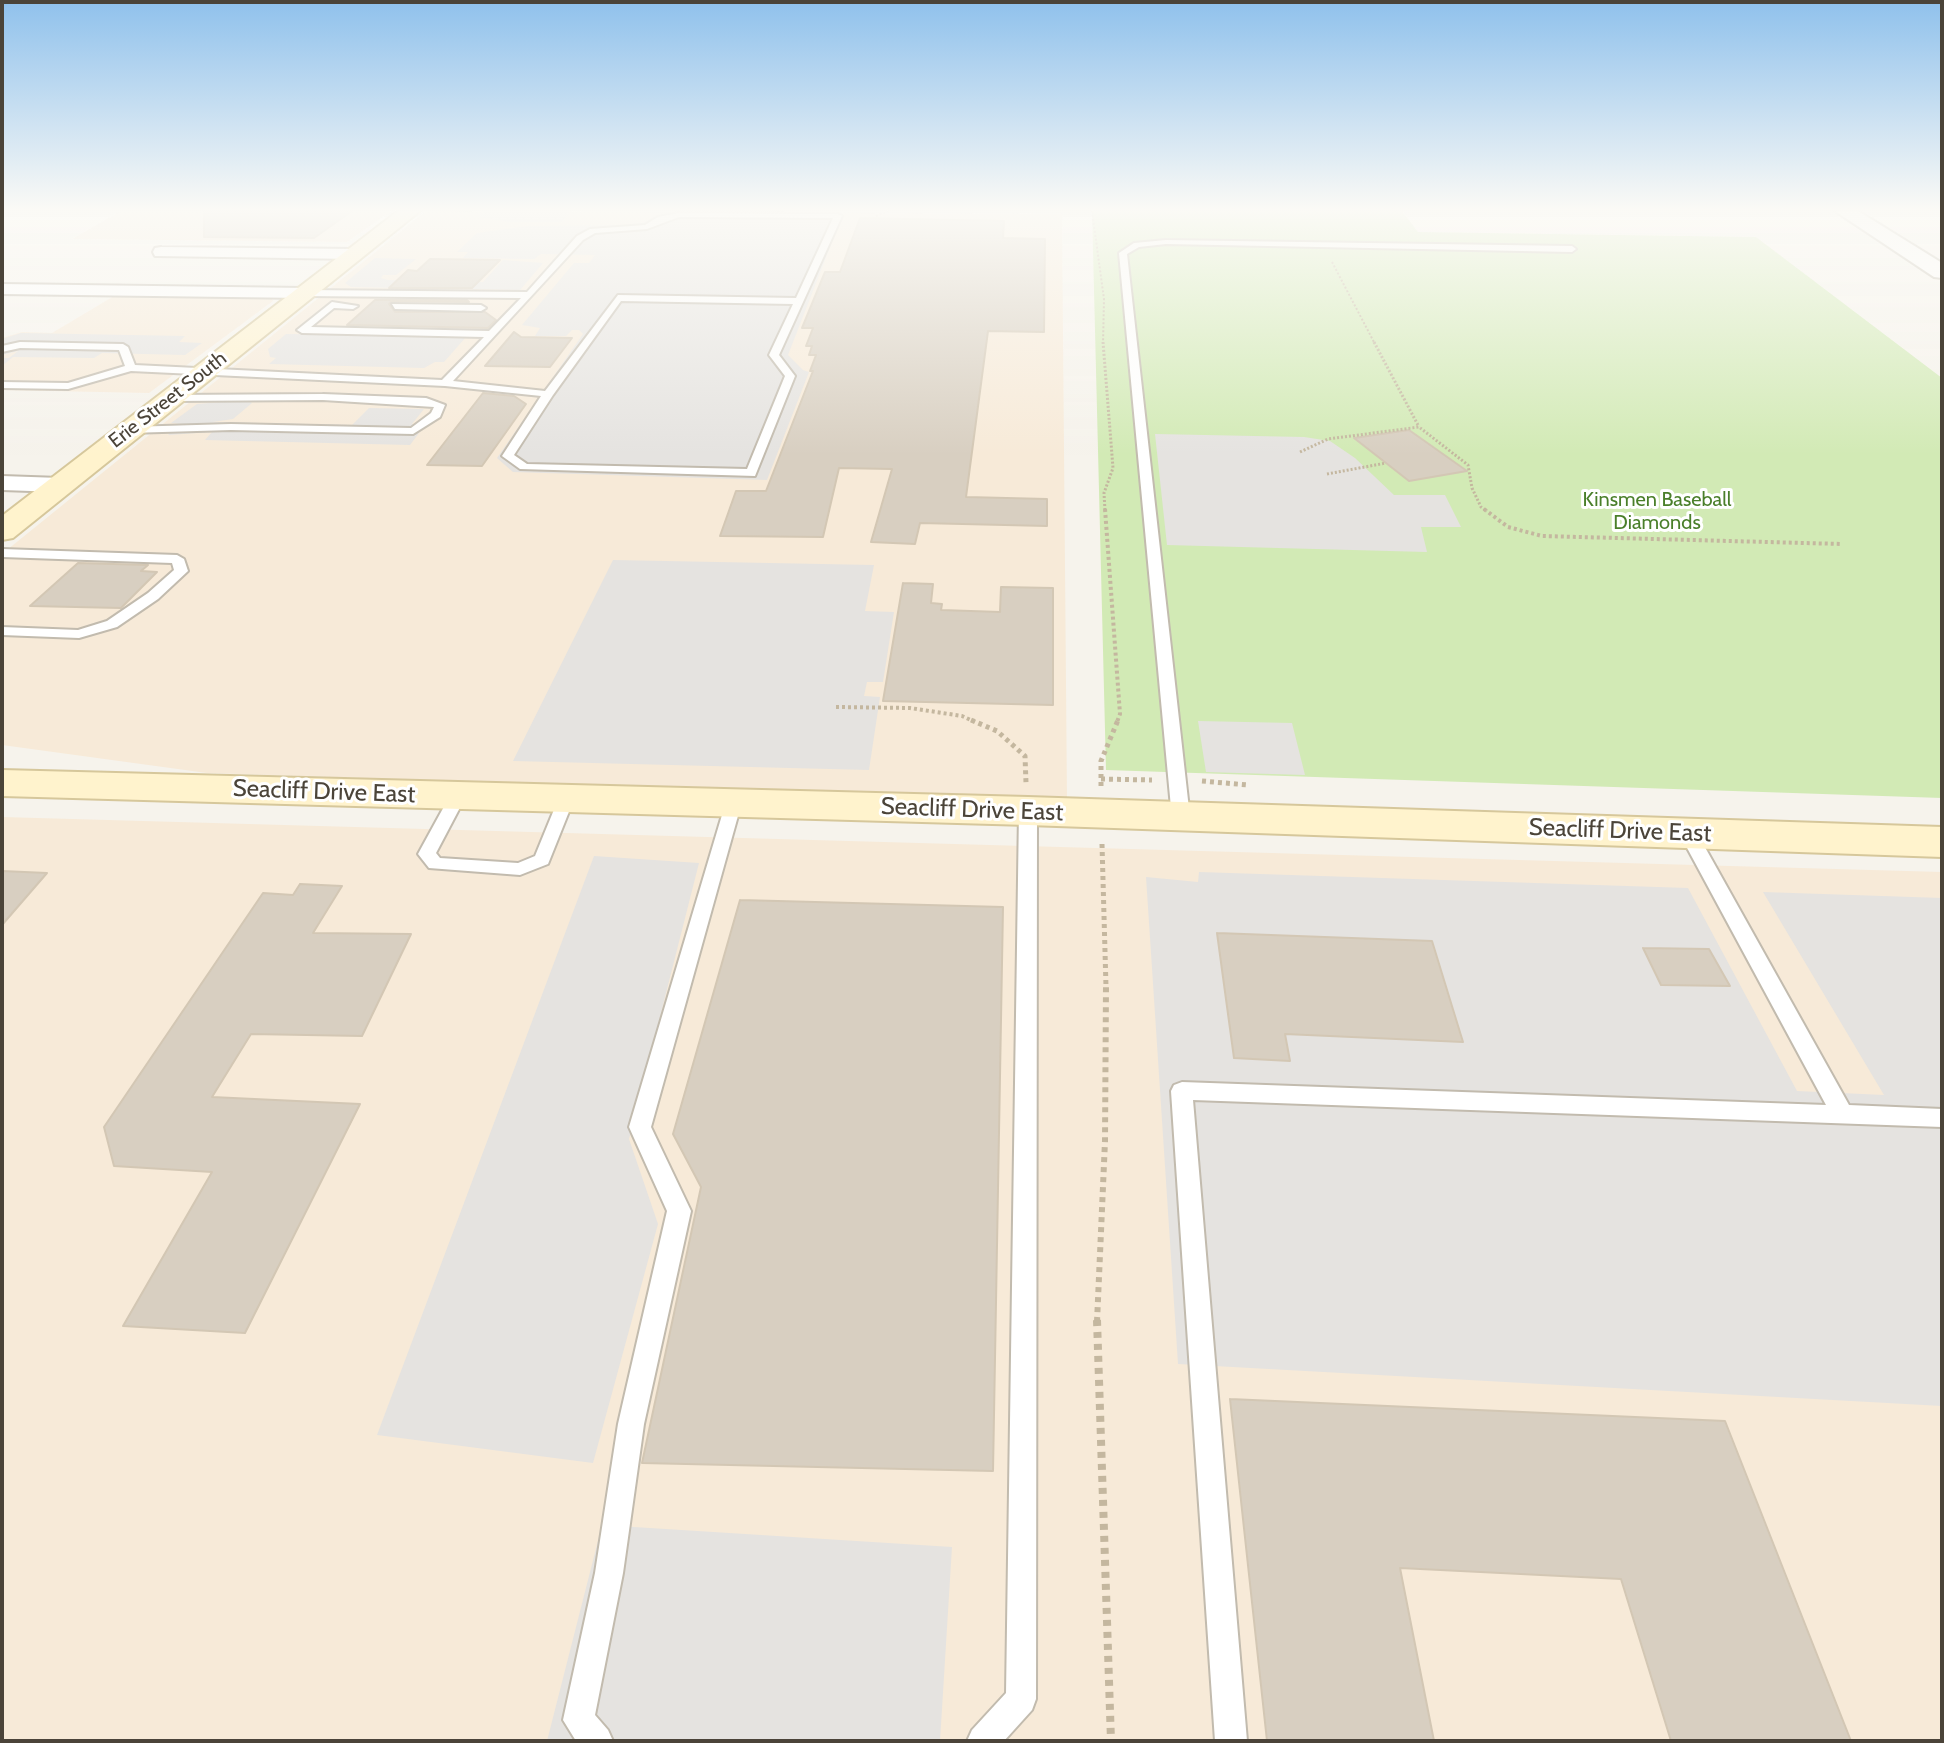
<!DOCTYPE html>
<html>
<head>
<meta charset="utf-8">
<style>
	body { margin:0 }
	#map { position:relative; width:1944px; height:1743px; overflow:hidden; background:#f6f3ec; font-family:Cabin,sans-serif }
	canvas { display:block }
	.frame { position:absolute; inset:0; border:4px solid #4b4439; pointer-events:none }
</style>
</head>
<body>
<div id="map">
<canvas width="1944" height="1743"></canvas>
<div class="frame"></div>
</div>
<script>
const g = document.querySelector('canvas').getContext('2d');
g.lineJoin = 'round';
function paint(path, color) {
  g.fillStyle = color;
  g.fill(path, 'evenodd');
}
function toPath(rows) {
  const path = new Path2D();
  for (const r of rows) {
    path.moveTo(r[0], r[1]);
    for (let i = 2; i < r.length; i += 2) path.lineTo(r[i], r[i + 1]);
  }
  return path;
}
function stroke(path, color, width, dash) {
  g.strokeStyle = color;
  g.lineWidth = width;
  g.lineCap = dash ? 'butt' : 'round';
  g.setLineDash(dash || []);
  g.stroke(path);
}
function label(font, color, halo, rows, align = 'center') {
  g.font = font + ' Cabin,sans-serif';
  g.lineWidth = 6;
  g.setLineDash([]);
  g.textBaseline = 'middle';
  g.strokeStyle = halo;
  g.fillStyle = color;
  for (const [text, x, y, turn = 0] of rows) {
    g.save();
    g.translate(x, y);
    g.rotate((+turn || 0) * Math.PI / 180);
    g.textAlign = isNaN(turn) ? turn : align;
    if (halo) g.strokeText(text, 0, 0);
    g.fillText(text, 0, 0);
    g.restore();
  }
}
paint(toPath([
	[121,211,391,211,347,242,72,239],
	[426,211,1062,214,1067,801,207,773,2,745,2,554],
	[119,293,271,296,273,301,149,393,2,390,2,338,22,332,52,333],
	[2,817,1942,872,1942,1741,2,1741]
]), '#f7ead8');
paint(toPath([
	[1092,211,1402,211,1418,232,1756,237,1942,378,1942,798,1106,770]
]), '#d2eab5');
paint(toPath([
	[485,211,572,211,561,222,510,222,478,217],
	[678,212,843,214,788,355,803,370,809,372,767,480,513,472,497,458,583,334,579,330,572,330,566,336,535,336,540,328,522,325,574,263,589,263,595,255,541,254,534,259,463,258,468,252,457,252,477,233,528,226,639,225,654,217],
	[375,258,416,259,396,275,383,275,381,278,388,280,483,282,503,260,543,263,520,290,351,287,345,283],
	[21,333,185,336,179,342,202,343,185,355,102,353,94,358,13,357,2,366,2,358,9,358,18,351,2,355,2,339],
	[286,334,287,334,466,337,444,362,435,362,424,368,269,364,276,358,270,357,268,349],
	[246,400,252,403,233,419,213,422,352,425,369,408,424,409,412,424,425,425,410,445,205,440,212,432,168,435,181,424,171,423,197,404],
	[1155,434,1304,437,1330,441,1355,458,1394,495,1445,495,1461,527,1421,527,1427,552,1167,545],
	[613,560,874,565,865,611,894,612,883,682,867,682,864,696,880,697,869,770,513,761],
	[1198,721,1292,723,1305,775,1206,772],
	[594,856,699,863,629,1139,658,1224,593,1463,377,1435],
	[1199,872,1688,888,1797,1091,1884,1095,1763,892,1942,898,1942,1406,1178,1364,1146,877,1198,882],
	[602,1525,952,1547,940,1741,547,1741]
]), '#e5e3e0');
const building = toPath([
	[204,211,352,211,314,238,204,237,204,211],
	[860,218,1004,221,1003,238,1045,239,1044,332,988,331,966,497,1047,499,1047,526,920,523,915,544,871,542,892,469,839,468,823,537,720,536,736,491,766,491,813,371,810,371,816,355,809,355,812,346,806,346,813,328,802,328,825,272,840,272,860,218],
	[430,259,500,260,472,288,389,288,408,270,417,271,430,259],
	[375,300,467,300,469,302,392,301,389,304,395,312,485,312,496,320,488,328,347,325,375,300],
	[514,332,521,337,572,338,550,367,485,366,514,332],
	[483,393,514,396,526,404,482,466,427,465,483,393],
	[1409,430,1467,471,1409,481,1354,438,1409,430],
	[78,563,148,565,141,571,157,572,121,608,30,606,78,563],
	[903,583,933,584,931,603,942,604,941,610,1000,612,1001,587,1053,588,1053,705,883,701,903,583],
	[2,871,47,873,2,925,2,871],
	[300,884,342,886,313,933,411,934,362,1036,251,1034,212,1097,360,1104,245,1333,123,1326,212,1172,114,1166,104,1127,263,893,293,895,300,884],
	[740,900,1003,907,993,1471,642,1463,701,1187,673,1134,740,900],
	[1217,933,1432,941,1463,1042,1285,1034,1290,1061,1234,1058,1217,933],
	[1643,948,1709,949,1730,986,1661,985,1643,948],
	[1230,1399,1725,1421,1851,1741,1671,1741,1621,1579,1400,1568,1434,1741,1267,1741,1230,1399]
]);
paint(building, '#d8cfc1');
stroke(building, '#d3c7b4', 2);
const service = toPath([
	[679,213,838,214,842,216,779,355,795,376,755,476,520,469,502,456,541,396,445,386,131,371,68,389,2,388,2,382,68,383,125,366,119,350,20,348,2,352,2,346,20,342,123,344,128,347,135,365,442,380,484,337,302,333,297,330,332,302,358,306,353,309,334,308,311,327,489,331,521,298,305,296,300,293,305,290,527,292,577,236,590,229,645,225,658,217,679,213],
	[679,217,833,218,796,298,618,295,545,391,453,381,583,240,595,233,647,229,679,217],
	[621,301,793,304,769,355,785,376,747,469,527,464,514,455,553,395,621,301],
	[1166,240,1572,246,1576,249,1572,252,1166,244,1139,247,1127,254,1190,818,1181,824,1172,818,1119,253,1134,243,1166,240],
	[392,304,481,305,486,308,481,311,395,309,392,304],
	[323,394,426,398,445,405,440,417,413,434,231,430,128,433,122,430,128,427,231,424,411,428,431,413,434,407,323,400,171,401,166,398,171,395,323,394],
	[2,549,177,555,184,559,188,571,158,599,117,627,79,638,2,635,2,627,78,630,107,621,148,593,174,570,172,563,2,557,2,549],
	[458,790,466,796,436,853,440,858,518,863,535,856,560,795,572,795,574,799,548,864,520,875,429,868,418,854,452,792,458,790],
	[733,799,741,805,651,1127,691,1211,644,1424,623,1573,595,1715,608,1730,613,1741,576,1741,563,1720,595,1573,618,1424,667,1211,629,1127,725,805,733,799],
	[1028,805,1037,811,1036,1699,1032,1710,1004,1741,967,1741,972,1730,1006,1693,1019,811,1028,805],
	[1688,827,1697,833,1849,1105,1942,1109,1942,1127,1193,1100,1247,1741,1215,1741,1171,1091,1174,1085,1182,1082,1826,1105,1679,833,1688,827]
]);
const minor = toPath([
	[161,247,355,249,363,254,355,259,155,256,153,252,155,248,161,247],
	[2,284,305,288,314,293,305,298,2,294,2,284],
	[2,476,60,478,69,480,72,485,69,490,60,492,2,490,2,476]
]);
const tertiary = toPath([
	[1835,211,1858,211,1942,263,1942,278,1934,277,1835,211]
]);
const secondary = toPath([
	[398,211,420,211,13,538,2,540,2,516,398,211],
	[2,770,1028,797,1942,827,1942,857,1028,825,2,796,2,770]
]);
stroke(service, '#c2bbae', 4);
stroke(minor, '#c2bbae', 4);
stroke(tertiary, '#c2bbae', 4);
stroke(secondary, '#d6c79b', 4);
stroke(toPath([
	[1092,211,1104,299,1103,344],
	[876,216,889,211],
	[1332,262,1375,344]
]), '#c4b79f', 2, [2, 2]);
stroke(toPath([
	[1103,342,1113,468,1104,493,1105,511],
	[1374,342,1419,427],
	[1300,452,1328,439,1419,427,1468,465,1472,488,1481,507,1487,511],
	[1327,474,1386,463]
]), '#c4b79f', 3, [2, 2]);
stroke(toPath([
	[1105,509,1120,714,1117,722],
	[1484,509,1508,527,1542,536,1842,544],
	[836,707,910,708,962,716,975,722]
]), '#c4b79f', 4, [3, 3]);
stroke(toPath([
	[971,720,997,731,1025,756,1026,783],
	[1101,779,1152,780],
	[1202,781,1248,785],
	[1101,786,1101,761,1118,720],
	[1102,844,1106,987]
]), '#c4b79f', 5, [4, 4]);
stroke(toPath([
	[1097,1322,1105,1141,1106,985]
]), '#c4b79f', 6, [5, 5]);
stroke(toPath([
	[1097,1320,1111,1741]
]), '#c4b79f', 8, [6, 6]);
paint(service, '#fff');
paint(minor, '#fff');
paint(tertiary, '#fff');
paint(secondary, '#fff3cd');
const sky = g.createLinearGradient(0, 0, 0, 455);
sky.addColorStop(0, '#8fc1ec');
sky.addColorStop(0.46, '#fbfaf6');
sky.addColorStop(1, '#fbfaf600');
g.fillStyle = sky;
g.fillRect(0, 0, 1944, 455);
label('20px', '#4b4439', '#fff', [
	["Erie Street South",168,400,-38]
]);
label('20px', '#4a7f2a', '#fff', [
	["Kinsmen Baseball",1657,500],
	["Diamonds",1657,523]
]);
label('24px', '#4b4439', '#fff', [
	["Seacliff Drive East",324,792,2],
	["Seacliff Drive East",972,810,2],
	["Seacliff Drive East",1620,831,2]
]);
</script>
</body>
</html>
